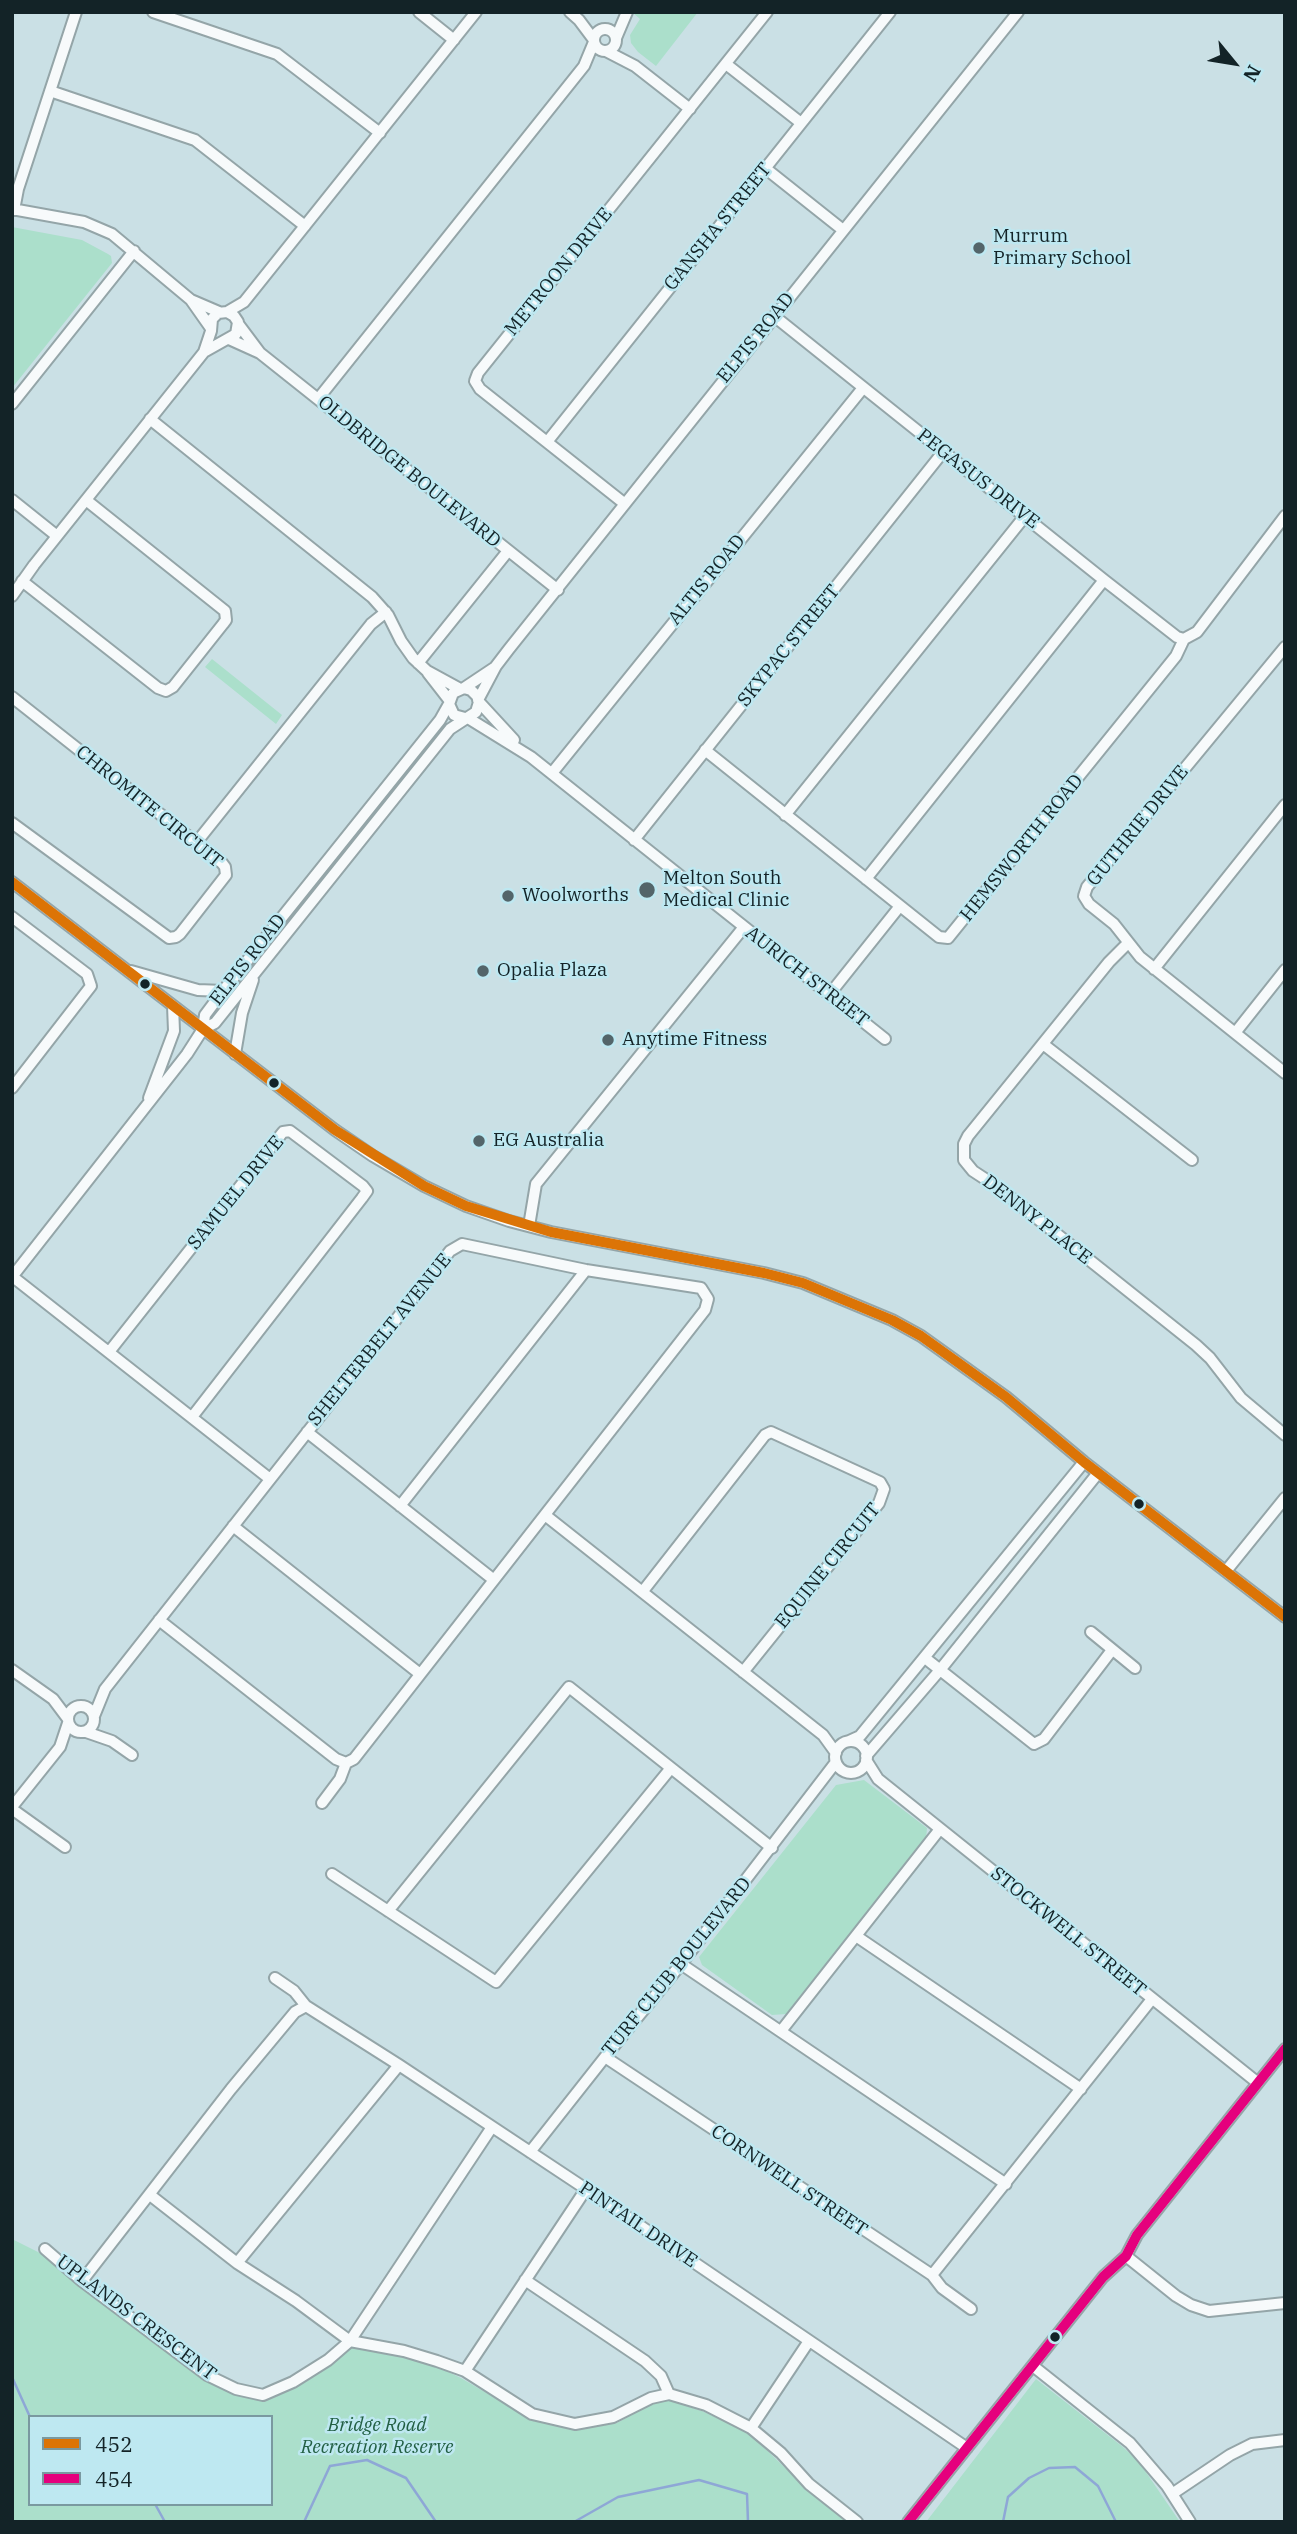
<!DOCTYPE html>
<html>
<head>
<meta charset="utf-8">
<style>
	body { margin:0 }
	#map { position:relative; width:1297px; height:2534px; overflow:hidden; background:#cae0e5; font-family:"IBM Plex Serif",serif }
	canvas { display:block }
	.frame { position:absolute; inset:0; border:14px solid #132327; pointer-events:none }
	.legend { position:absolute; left:28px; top:2415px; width:245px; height:91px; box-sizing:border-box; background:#bee8f1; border:2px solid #7a99a0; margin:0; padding:9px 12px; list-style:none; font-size:21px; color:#132327 }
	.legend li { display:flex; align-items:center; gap:14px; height:35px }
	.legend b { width:35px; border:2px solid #7a99a0 }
	.north { position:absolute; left:1199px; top:28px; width:70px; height:70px; -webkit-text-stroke:5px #bee8f1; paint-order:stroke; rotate:120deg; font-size:19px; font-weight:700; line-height:28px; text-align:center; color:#132327 }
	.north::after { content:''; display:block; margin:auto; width:24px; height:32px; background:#132327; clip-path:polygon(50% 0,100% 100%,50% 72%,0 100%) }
</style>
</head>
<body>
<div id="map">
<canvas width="1297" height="2534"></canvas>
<div class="frame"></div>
<ul class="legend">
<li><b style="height:9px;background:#dc7406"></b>452</li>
<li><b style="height:9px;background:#e5007d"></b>454</li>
</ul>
<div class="north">N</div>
</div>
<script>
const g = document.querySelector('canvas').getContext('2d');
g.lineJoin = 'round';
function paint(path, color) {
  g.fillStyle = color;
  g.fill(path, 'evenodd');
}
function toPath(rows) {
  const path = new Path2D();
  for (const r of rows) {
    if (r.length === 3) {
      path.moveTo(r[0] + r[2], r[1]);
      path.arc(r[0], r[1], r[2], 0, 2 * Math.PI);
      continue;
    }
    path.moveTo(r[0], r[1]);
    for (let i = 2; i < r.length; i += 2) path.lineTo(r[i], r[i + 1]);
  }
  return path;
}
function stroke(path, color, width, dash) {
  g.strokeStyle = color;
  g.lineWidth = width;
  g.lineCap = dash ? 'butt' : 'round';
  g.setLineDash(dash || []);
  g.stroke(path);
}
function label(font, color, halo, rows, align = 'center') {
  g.font = font + ' "IBM Plex Serif",serif';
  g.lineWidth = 5;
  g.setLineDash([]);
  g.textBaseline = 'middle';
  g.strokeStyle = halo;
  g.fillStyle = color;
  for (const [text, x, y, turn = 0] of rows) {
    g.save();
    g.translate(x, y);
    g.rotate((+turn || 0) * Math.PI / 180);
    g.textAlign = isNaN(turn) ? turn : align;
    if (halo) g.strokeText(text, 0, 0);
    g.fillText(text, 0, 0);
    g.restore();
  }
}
paint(toPath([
	[632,12,698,12,656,66,638,52,631,43,630,35,640,19],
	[12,227,82,240,108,254,111,256,112,263,12,388],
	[212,659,282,715,276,724,205,667],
	[864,1780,927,1828,926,1839,786,2014,772,2015,702,1965,699,1957,836,1785],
	[12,2239,42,2254,81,2288,203,2379,233,2394,264,2400,293,2388,331,2365,351,2347,403,2356,436,2366,461,2378,529,2418,576,2430,617,2423,655,2402,668,2400,702,2411,748,2432,806,2488,849,2522,12,2522],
	[30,2417,271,2417,271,2504,30,2504],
	[1036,2379,1123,2447,1139,2462,1180,2522,926,2522]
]), '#abdfcb');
stroke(toPath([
	[12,2377,30,2417],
	[155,2504,165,2522],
	[304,2522,330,2466,367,2460,406,2478,436,2522],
	[574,2522,618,2497,699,2480,747,2494,748,2522],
	[1003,2522,1008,2497,1029,2478,1049,2468,1075,2467,1098,2486,1116,2522]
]), '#8ea7d6', 2.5);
const minor = toPath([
	[153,12,277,54,380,133],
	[419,12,454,40],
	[570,12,579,20,594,40],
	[605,40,11],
	[616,38,627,12],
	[606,51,635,66,690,109],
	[726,64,801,123],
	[50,91,195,140,305,226],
	[765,168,843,230],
	[12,209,84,222,112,234,191,300,210,327],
	[14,210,18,189,76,12],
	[191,300,219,312],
	[774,316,1104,580,1177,637,1184,639],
	[239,325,260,353],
	[229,339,260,353,558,590],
	[204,352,211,331,212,319,218,313,227,312,244,302,476,12],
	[318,399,584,66,594,42],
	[12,404,134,251],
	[150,419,372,597,388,615,401,641,413,658,427,671,460,689],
	[547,442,890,12],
	[12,500,57,536],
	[625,504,480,389,475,381,478,373,767,12],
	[22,581,158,688,166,691,173,687,223,624,226,620,225,611,86,500],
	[12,596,34,565,204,352,236,334,238,322,234,316,227,312],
	[1285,647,1110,859,1087,887,1084,896,1089,904,1114,924,1140,957,1285,1073],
	[418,663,508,551],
	[428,673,449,700],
	[464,688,494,668],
	[12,697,222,863,225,867,226,875,180,934,176,937,169,938,12,823],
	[478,700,496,666,509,649,1018,12],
	[479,702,514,740],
	[468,718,531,757,885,1039],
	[705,750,939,937,948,938,1176,656,1184,639,1197,632,1285,516],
	[552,773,863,388],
	[785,815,1025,516],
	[634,840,943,452],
	[196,843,371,624,386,612],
	[866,879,1104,580],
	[12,882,335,1130,373,1156,424,1186,466,1206,509,1221,551,1232,764,1273,803,1283,892,1320,921,1336,1006,1397,1084,1462,1285,1617],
	[12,917,87,974,91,986,12,1088],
	[1128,943,1109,962,968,1136,964,1144,964,1160,973,1171,999,1188,1196,1345,1210,1358,1241,1398,1285,1435],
	[1154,969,1285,805],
	[131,971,198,990,223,991],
	[829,995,900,906],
	[203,1029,215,1023,450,729,476,712,479,702,477,696,471,690,464,688,453,693,449,704,454,715,465,718],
	[1235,1033,1285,970],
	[1043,1044,1192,1160],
	[235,1054,242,1013,253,980],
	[149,1098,174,1031,173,1006],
	[529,1226,536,1184,744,927],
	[12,1277,187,1054,203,1029,205,1015,223,991,440,720,449,704],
	[13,1277,270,1479],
	[109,1352,283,1132,290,1131,363,1186,367,1191,362,1198,192,1417],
	[307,1432,494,1580],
	[400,1506,586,1270],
	[545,1515,823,1735,836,1753],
	[233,1526,420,1674],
	[1226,1571,1285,1498],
	[643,1591,765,1435,771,1432,880,1482,884,1489,879,1503,743,1672],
	[159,1620,336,1759,346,1763],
	[1091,1632,1135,1668],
	[925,1658,1034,1744,1044,1739,1112,1650],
	[12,1670,53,1699,68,1719],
	[81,1719,13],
	[94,1716,105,1689,450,1251,462,1244,586,1270,701,1288,708,1299,705,1310,354,1759,346,1763],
	[86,1732,112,1741,132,1755],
	[849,1741,860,1736,1084,1462],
	[851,1757,16],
	[866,1756,940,1670,1098,1473],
	[866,1760,878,1779,1258,2083],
	[322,1803,340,1779,346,1763],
	[12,1807,60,1747,68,1723],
	[12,1809,65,1847],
	[332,1874,496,1982,671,1768],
	[388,1911,569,1687,772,1848],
	[856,1936,1081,2089],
	[681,1964,1006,2184],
	[275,1978,294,1991,306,2006,399,2065,586,2189,967,2448],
	[781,2031,940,1829],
	[605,2057,932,2275,942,2288,971,2309],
	[530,2152,605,2057,681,1964,836,1762],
	[150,2195,237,2263,296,2301,350,2341,404,2351,437,2361,465,2371,532,2414,575,2424,613,2417,651,2398,669,2394,706,2405,751,2428,781,2453,809,2484,857,2522],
	[45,2249,82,2281,207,2375,236,2389,263,2395,293,2382,328,2360,350,2341,492,2127],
	[1126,2256,1176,2296,1191,2305,1209,2311,1285,2303],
	[237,2263,399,2065],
	[932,2275,1152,1999],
	[525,2280,645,2361,661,2376,669,2394],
	[82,2281,231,2089,295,2012,306,2006],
	[1033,2366,1130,2443,1167,2486,1190,2522],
	[465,2371,586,2189],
	[751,2428,809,2341],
	[1172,2494,1230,2455,1252,2444,1285,2440],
	[908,2522,1103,2277,1126,2256,1137,2235,1285,2049]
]);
stroke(minor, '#94a5a8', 14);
stroke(minor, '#f7fafb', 10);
stroke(toPath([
	[12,882,335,1130,424,1186,466,1206,551,1232,764,1273,803,1283,892,1320,921,1336,1006,1397,1084,1462,1285,1617]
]), '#dc7406', 10);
stroke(toPath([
	[908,2522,1103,2277,1126,2256,1137,2235,1285,2049]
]), '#e5007d', 10);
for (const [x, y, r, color] of [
	[979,248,7,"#53656a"],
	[647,890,9,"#53656a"],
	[508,896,7,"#53656a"],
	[483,971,7,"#53656a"],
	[145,984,6,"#132327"],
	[608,1040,7,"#53656a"],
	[274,1083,6,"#132327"],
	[479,1141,7,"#53656a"],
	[1139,1504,6,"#132327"],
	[1055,2337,6,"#132327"]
]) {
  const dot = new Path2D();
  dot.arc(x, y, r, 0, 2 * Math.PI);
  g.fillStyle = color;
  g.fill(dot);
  stroke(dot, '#bee8f1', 2.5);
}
label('19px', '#132327', '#bee8f1', [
	["GANSHA STREET",718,227,-51],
	["METROON DRIVE",559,272,-51],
	["ELPIS ROAD",756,338,-51],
	["OLDBRIDGE BOULEVARD",409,472,39],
	["PEGASUS DRIVE",978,479,38],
	["ALTIS ROAD",707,580,-51],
	["SKYPAC STREET",789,646,-51],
	["CHROMITE CIRCUIT",149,807,39],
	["GUTHRIE DRIVE",1138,826,-51],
	["HEMSWORTH ROAD",1022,848,-51],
	["ELPIS ROAD",248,960,-52],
	["AURICH STREET",807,977,38],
	["SAMUEL DRIVE",236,1193,-51],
	["DENNY PLACE",1037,1220,38],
	["SHELTERBELT AVENUE",380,1340,-51],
	["EQUINE CIRCUIT",828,1566,-51],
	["STOCKWELL STREET",1068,1932,39],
	["TURF CLUB BOULEVARD",677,1967,-51],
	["CORNWELL STREET",789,2181,34],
	["PINTAIL DRIVE",638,2225,34],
	["UPLANDS CRESCENT",136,2318,37]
]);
label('19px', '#132327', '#bee8f1', [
	["Murrum",993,237],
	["Primary School",993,259],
	["Melton South",663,879],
	["Medical Clinic",663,901],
	["Woolworths",522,896],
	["Opalia Plaza",497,971],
	["Anytime Fitness",622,1040],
	["EG Australia",493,1141]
], 'left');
label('italic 19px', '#225f43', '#bee8f1', [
	["Bridge Road",377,2426],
	["Recreation Reserve",377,2448]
]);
</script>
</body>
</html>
